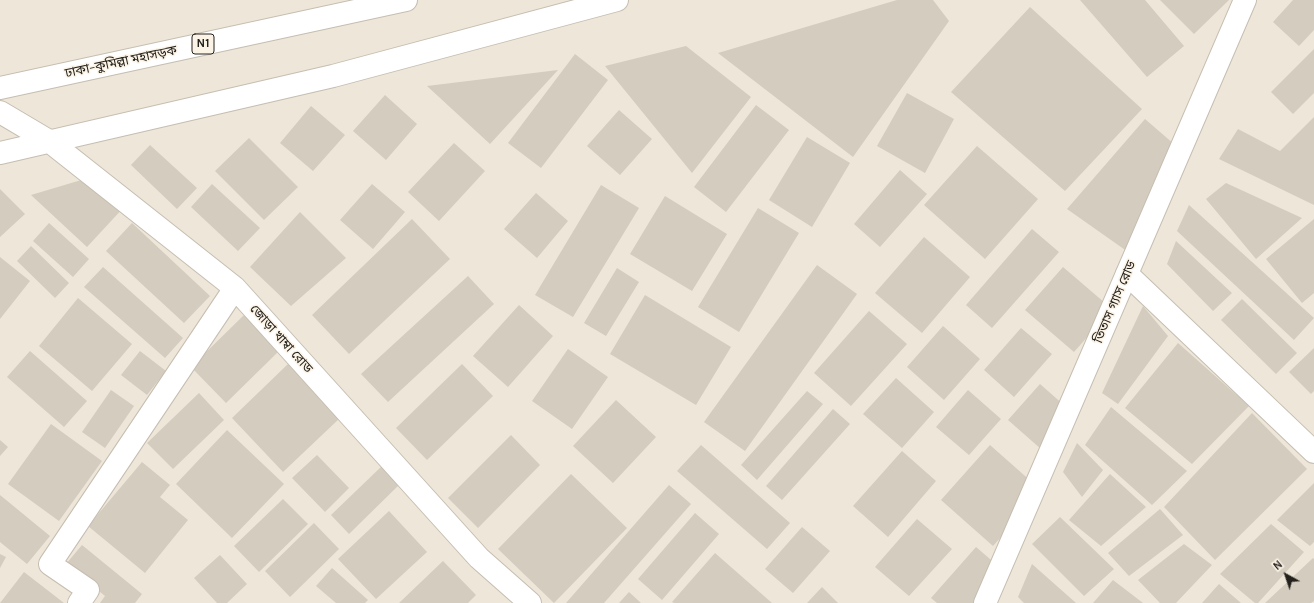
<!DOCTYPE html>
<html>
<head>
<meta charset="utf-8">
<style>
	body { margin:0 }
	#map { position:relative; width:1314px; height:603px; overflow:hidden; background:#eee6d9; font-family:Karla,sans-serif }
	canvas { display:block }
	.north { position:absolute; left:1266px; top:555px; width:40px; height:40px; -webkit-text-stroke:3px #fbf3e6; paint-order:stroke; rotate:320deg; font-size:11px; font-weight:700; line-height:16px; text-align:center; color:#24211c }
	.north::after { content:''; display:block; margin:auto; width:14px; height:18px; background:#24211c; clip-path:polygon(50% 0,100% 100%,50% 72%,0 100%) }
</style>
</head>
<body>
<div id="map">
<canvas width="1314" height="603"></canvas>
<div class="north">N</div>
</div>
<script>
const g = document.querySelector('canvas').getContext('2d');
g.lineJoin = 'round';
function paint(path, color) {
  g.fillStyle = color;
  g.fill(path, 'evenodd');
}
function toPath(rows) {
  const path = new Path2D();
  for (const r of rows) {
    path.moveTo(r[0], r[1]);
    for (let i = 2; i < r.length; i += 2) path.lineTo(r[i], r[i + 1]);
  }
  return path;
}
function stroke(path, color, width, dash) {
  g.strokeStyle = color;
  g.lineWidth = width;
  g.lineCap = dash ? 'butt' : 'round';
  g.setLineDash(dash || []);
  g.stroke(path);
}
function label(font, color, halo, rows, align = 'center') {
  g.font = font + ' Karla,"Noto Sans Bengali",sans-serif';
  g.lineWidth = 3;
  g.setLineDash([]);
  g.textBaseline = 'middle';
  g.strokeStyle = halo;
  g.fillStyle = color;
  for (const [text, x, y, turn = 0] of rows) {
    g.save();
    g.translate(x, y);
    g.rotate((+turn || 0) * Math.PI / 180);
    g.textAlign = isNaN(turn) ? turn : align;
    if (halo) g.strokeText(text, 0, 0);
    g.fillText(text, 0, 0);
    g.restore();
  }
}
paint(toPath([
	[897,0,933,0,949,21,853,157,718,53],
	[1080,0,1145,0,1184,46,1147,77],
	[1160,0,1229,0,1194,34],
	[1293,0,1314,0,1314,30,1299,46,1273,22],
	[1030,7,1142,109,1065,191,951,92],
	[686,46,751,97,692,173,605,66],
	[1314,49,1314,93,1293,114,1271,92],
	[575,54,608,80,541,168,508,143],
	[558,70,490,144,427,86],
	[907,93,954,119,925,173,877,146],
	[385,95,417,124,386,160,353,131],
	[756,105,789,130,726,212,694,187],
	[311,106,345,135,313,171,280,143],
	[619,110,652,139,620,175,587,146],
	[1314,117,1314,205,1219,159,1238,129,1280,151],
	[1145,119,1182,151,1138,259,1067,209],
	[807,137,850,163,812,227,769,200],
	[249,138,298,187,264,220,215,171],
	[454,143,485,171,439,221,408,192],
	[150,145,197,188,177,209,131,165],
	[977,146,1038,199,985,259,924,205],
	[900,170,927,194,880,247,854,224],
	[88,178,125,206,87,247,31,195],
	[1226,183,1302,218,1256,259,1206,199],
	[212,184,260,228,238,251,191,207],
	[372,184,405,212,373,249,340,220],
	[601,185,639,208,573,317,535,295],
	[0,189,25,214,0,237],
	[536,193,568,221,537,258,504,229],
	[665,196,727,234,692,291,630,254],
	[1189,205,1314,318,1294,340,1177,231],
	[758,208,799,233,739,332,698,307],
	[300,212,346,258,291,306,250,267],
	[412,219,450,259,349,354,312,315],
	[1314,219,1314,293,1302,303,1266,259],
	[49,223,89,259,73,277,33,241],
	[132,223,210,296,184,323,106,251],
	[1032,229,1059,252,992,328,966,305],
	[924,237,970,277,922,333,875,293],
	[1176,241,1232,293,1213,311,1167,264],
	[31,246,69,283,55,298,17,261],
	[0,257,30,281,0,319],
	[817,265,857,294,745,451,704,422],
	[103,267,183,338,165,358,84,287],
	[1063,267,1112,309,1074,352,1025,310],
	[617,268,639,282,606,336,584,323],
	[468,276,494,304,388,402,361,374],
	[645,295,731,347,696,405,610,354],
	[78,298,132,344,92,391,39,346],
	[1242,299,1297,353,1276,374,1221,320],
	[519,305,553,336,508,387,473,356],
	[1143,306,1168,336,1118,404,1102,393],
	[869,311,907,344,851,406,814,373],
	[244,315,279,351,226,403,191,367],
	[943,326,980,359,944,400,907,367],
	[1021,328,1052,354,1014,397,984,370],
	[1178,343,1249,406,1192,464,1125,408],
	[1314,348,1314,391,1311,394,1289,372],
	[568,349,608,377,572,429,532,401],
	[30,351,87,401,64,427,7,377],
	[140,351,166,371,147,395,121,375],
	[288,364,340,418,283,472,232,418],
	[462,364,493,396,427,460,396,428],
	[896,378,934,412,902,448,863,414],
	[1040,384,1073,413,1041,449,1008,420],
	[111,390,134,406,105,448,82,432],
	[968,390,1001,419,969,455,936,427],
	[807,391,823,404,757,480,741,465],
	[199,393,224,420,173,469,147,443],
	[616,400,656,437,613,483,573,446],
	[1111,407,1187,471,1152,505,1085,445],
	[833,409,850,424,782,500,766,486],
	[1252,413,1307,469,1215,560,1164,507],
	[51,424,102,461,59,521,8,484],
	[227,430,284,484,232,538,176,484],
	[511,435,540,465,478,528,448,498],
	[0,440,8,447,0,456],
	[1077,443,1103,470,1082,497,1063,472],
	[701,445,790,523,767,549,677,471],
	[990,445,1042,491,993,546,941,500],
	[902,451,936,481,888,537,853,506],
	[317,455,349,488,325,512,292,478],
	[142,462,170,485,160,497,188,520,145,573,88,526],
	[383,465,401,483,349,534,331,515],
	[571,474,627,528,554,603,498,549],
	[1110,474,1146,507,1101,546,1069,520],
	[1314,483,1314,542,1310,546,1277,520],
	[669,485,691,504,604,603,566,603],
	[0,495,50,536,27,564,0,542],
	[283,499,308,524,259,572,234,546],
	[1160,509,1183,535,1129,576,1108,553],
	[389,511,427,552,376,599,338,559],
	[695,513,719,534,662,600,638,579],
	[1060,517,1114,569,1084,596,1032,544],
	[917,519,952,549,909,596,875,567],
	[314,523,339,549,290,597,265,571],
	[1271,524,1304,552,1258,603,1255,603,1220,574],
	[802,527,830,551,793,593,765,569],
	[1184,544,1212,565,1176,603,1160,603,1138,580],
	[82,545,142,594,135,603,100,603,105,596,66,564],
	[976,547,1004,571,976,603,937,603,931,598],
	[715,553,772,603,674,603,672,602],
	[0,554,6,557,0,568],
	[220,555,247,584,227,603,217,603,194,578],
	[1313,558,1314,559,1314,601,1311,603,1265,603],
	[443,561,476,595,468,603,399,603],
	[1032,564,1076,603,1024,603,1018,597],
	[332,568,368,600,365,603,336,603,316,586],
	[24,572,64,603,0,603],
	[1113,580,1143,603,1093,603],
	[1219,584,1241,603,1202,603],
	[822,587,838,603,807,603],
	[629,592,641,603,619,603]
]), '#d3ccbf');
const minor = toPath([
	[0,112,49,141,235,288,479,558,530,603],
	[0,153,333,76,617,0],
	[1127,274,1314,452],
	[79,603,88,590,50,564,235,288]
]);
const tertiary = toPath([
	[985,603,1245,0]
]);
const trunk = toPath([
	[0,88,406,0]
]);
stroke(minor, '#c5beb1', 24);
stroke(tertiary, '#c5beb1', 24);
stroke(trunk, '#c5beb1', 24);
stroke(minor, '#fff', 22);
stroke(tertiary, '#fff', 22);
stroke(trunk, '#fff', 22);
for (const [x, y, w] of [
	[203,44,22]
]) {
  const box = new Path2D();
  box.roundRect(x - w / 2, y - 10, w, 20, 3);
  g.fillStyle = '#fbf3e6';
  g.fill(box);
  stroke(box, '#24211c', 1);
}
label('bold 12px', '#24211c', null, [
	["N1",203,44]
]);
label('13px', '#24211c', '#fbf3e6', [
	["ঢাকা–কুমিল্লা মহাসড়ক",121,62,-12],
	["তিতাস গ্যাস রোড",1115,302,-67],
	["জোড়া খাম্বা রোড",281,339,48]
]);
</script>
</body>
</html>
